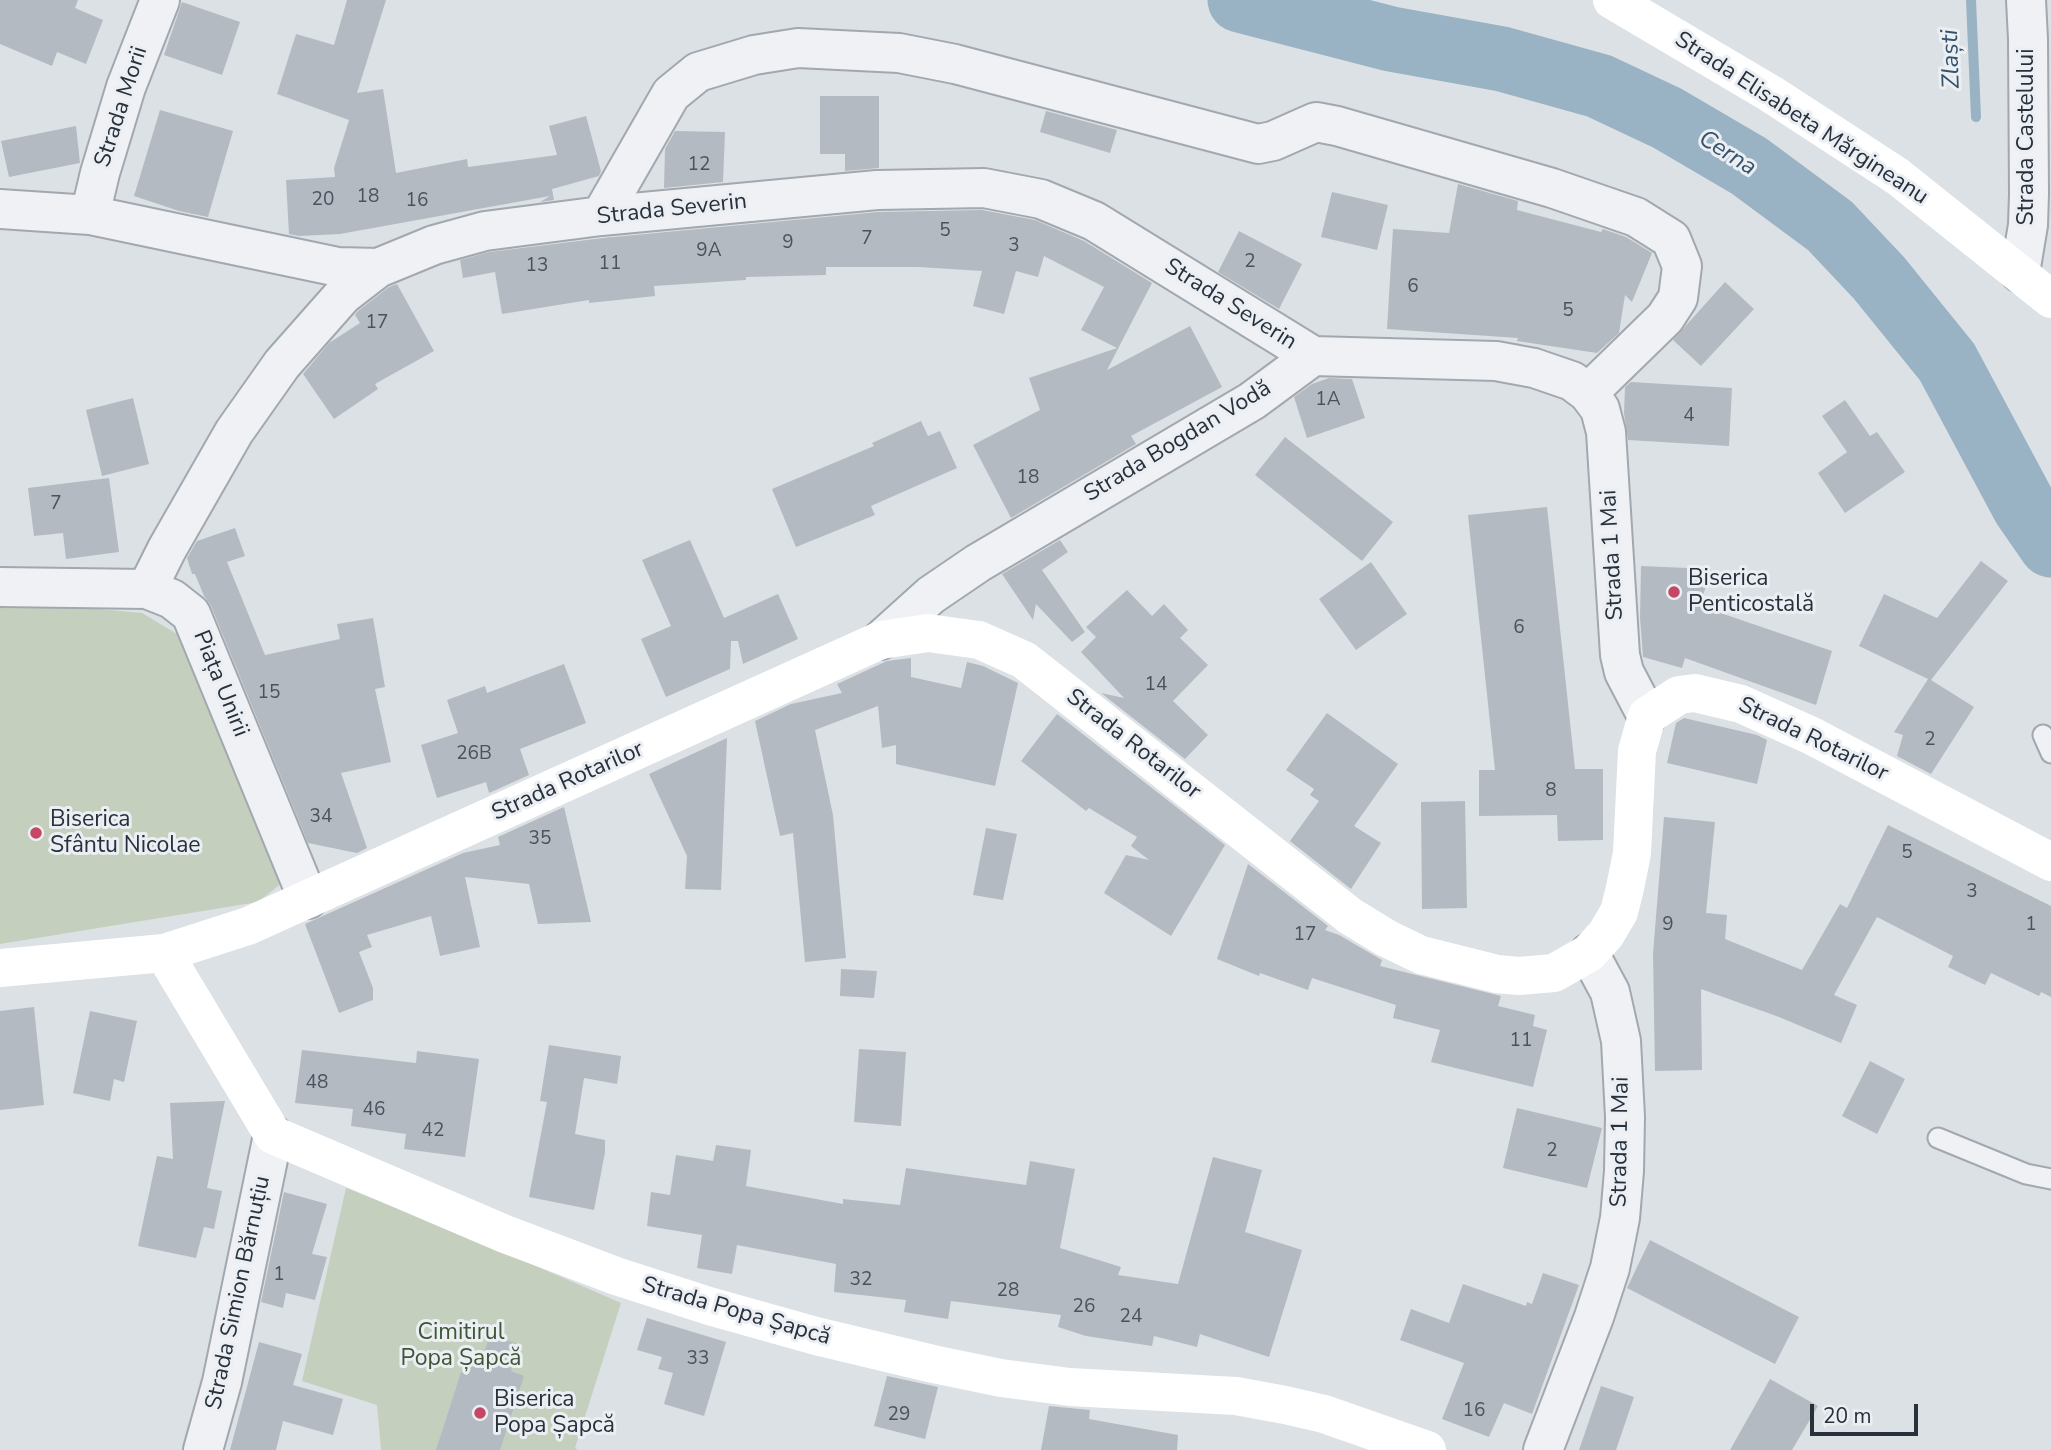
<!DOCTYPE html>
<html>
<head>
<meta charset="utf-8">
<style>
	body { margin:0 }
	#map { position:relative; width:2051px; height:1450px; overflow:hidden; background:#dce1e5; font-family:"Nunito Sans",sans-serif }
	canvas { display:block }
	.scale { position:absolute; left:1810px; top:1404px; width:108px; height:32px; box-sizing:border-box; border:4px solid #27303b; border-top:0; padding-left:9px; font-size:21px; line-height:24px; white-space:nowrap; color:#27303b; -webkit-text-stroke:5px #ebeff3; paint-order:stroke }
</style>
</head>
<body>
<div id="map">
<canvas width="2051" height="1450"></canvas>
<div class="scale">20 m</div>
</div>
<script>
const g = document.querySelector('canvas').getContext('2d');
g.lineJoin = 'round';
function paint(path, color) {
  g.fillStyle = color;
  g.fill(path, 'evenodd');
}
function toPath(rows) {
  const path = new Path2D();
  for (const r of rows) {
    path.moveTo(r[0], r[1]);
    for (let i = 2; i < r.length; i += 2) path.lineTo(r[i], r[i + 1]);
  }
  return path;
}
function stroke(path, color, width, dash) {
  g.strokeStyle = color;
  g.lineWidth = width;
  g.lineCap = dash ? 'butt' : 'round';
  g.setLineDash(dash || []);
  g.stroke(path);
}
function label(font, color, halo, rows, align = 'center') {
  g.font = font + ' "Nunito Sans",sans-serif';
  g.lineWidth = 6;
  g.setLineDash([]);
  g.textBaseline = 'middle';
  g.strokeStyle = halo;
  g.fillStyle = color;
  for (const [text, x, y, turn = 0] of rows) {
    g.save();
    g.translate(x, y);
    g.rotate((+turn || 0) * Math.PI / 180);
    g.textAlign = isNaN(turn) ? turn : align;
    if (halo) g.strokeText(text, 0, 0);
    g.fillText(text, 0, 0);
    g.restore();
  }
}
paint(toPath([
	[0,600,142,613,177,634,282,883,258,902,0,944],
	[346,1188,458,1232,621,1303,575,1448,578,1450,381,1450,377,1405,302,1381]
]), '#c4cfbe');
stroke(toPath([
	[1971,0,1976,117]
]), '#99b2c4', 10);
stroke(toPath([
	[1240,0,1391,39,1502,59,1599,86,1667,118,1749,166,1830,226,1879,278,1947,362,2024,506,2051,545]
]), '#99b2c4', 65);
paint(toPath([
	[0,0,78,0,75,8,103,20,86,64,57,52,52,66,0,44],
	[347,0,386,0,357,93,383,89,396,173,467,159,468,167,557,155,549,126,586,116,601,171,599,176,552,189,554,200,540,202,550,196,340,234,299,236,289,234,286,180,335,177,334,168,349,120,277,94,296,34,334,45],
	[182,2,240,22,222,75,164,55],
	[820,96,879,96,879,168,845,171,845,154,820,154],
	[160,110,233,131,208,217,179,211,134,196],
	[1046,111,1117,130,1110,153,1040,132],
	[76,126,80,163,9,177,1,141],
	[675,131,725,132,723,182,664,188,665,149],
	[1458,184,1518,201,1517,210,1601,232,1603,229,1626,237,1652,253,1632,302,1625,295,1619,333,1597,353,1517,341,1518,338,1387,329,1393,229,1449,233],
	[1332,192,1388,205,1377,250,1321,237],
	[982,210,1035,220,1084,241,1152,283,1107,370,1190,326,1222,387,1131,436,1136,444,1011,518,973,445,1040,410,1029,378,1117,348,1081,330,1104,287,1044,256,1038,277,1016,271,1004,314,973,306,982,271,919,267,826,267,826,275,746,277,746,280,654,286,655,296,589,303,589,300,502,314,495,272,463,278,460,260,489,252,603,238,878,212],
	[1239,231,1302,264,1279,309,1218,272],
	[1725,282,1754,309,1701,366,1673,340],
	[397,284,434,351,375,384,378,389,334,419,303,374,329,343,360,323,355,315,358,311,389,287],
	[1329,378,1352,379,1365,418,1307,438,1294,397,1312,384],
	[1631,382,1732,388,1729,446,1628,440,1624,413,1625,387],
	[133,398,149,464,102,476,86,410],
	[1845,400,1870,436,1877,432,1905,472,1845,513,1818,473,1847,452,1822,416],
	[921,421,928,436,940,431,957,468,871,506,875,515,796,547,772,489,874,446,872,443],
	[1285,437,1393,522,1362,561,1255,475],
	[109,478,119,552,66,559,63,533,34,536,28,488],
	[1547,507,1575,769,1603,769,1603,840,1558,841,1557,815,1479,816,1479,770,1495,770,1468,515],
	[235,528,245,556,227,562,265,655,340,639,337,624,373,618,385,687,375,689,391,762,341,773,367,848,357,853,308,843,211,606,204,596,195,574,192,574,187,558,197,541],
	[690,540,724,618,778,594,798,639,743,664,738,641,731,641,730,669,666,697,641,639,671,626,642,560],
	[1060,540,1068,552,1042,570,1085,632,1072,642,1036,604,1033,620,1002,574],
	[1981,561,2008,581,1931,680,1974,707,1931,774,1897,756,1903,735,1894,732,1928,679,1859,646,1884,594,1937,618],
	[1371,562,1407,614,1356,650,1319,599],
	[1641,566,1711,569,1700,606,1832,651,1816,705,1685,658,1682,668,1643,657,1640,617],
	[1127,590,1152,616,1164,604,1188,630,1180,638,1208,665,1173,701,1208,735,1185,759,1101,693,1124,698,1081,652,1096,637,1086,627],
	[911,658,911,677,961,688,967,662,983,666,1018,683,995,786,896,764,896,745,882,748,878,706,815,730,833,815,846,958,805,962,793,833,780,836,755,721,791,704,842,693,837,684,887,661],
	[564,664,586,723,520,749,529,775,489,793,486,782,437,798,421,745,458,733,447,700,485,686,487,693],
	[1327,713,1398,764,1354,826,1381,843,1351,889,1290,841,1319,801,1310,795,1314,789,1286,770],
	[1057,714,1225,845,1171,936,1104,893,1126,855,1149,860,1131,846,1137,837,1089,808,1086,811,1021,761],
	[1684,718,1757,735,1767,740,1757,784,1667,763,1676,723],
	[727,738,721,890,685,889,687,856,649,774],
	[1465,801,1467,908,1422,909,1421,802],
	[564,807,591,922,538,924,529,884,465,877,480,947,440,956,431,916,367,935,372,947,359,952,373,988,373,1000,339,1013,305,924,463,853,500,845,498,837],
	[1664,817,1715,822,1706,913,1727,915,1725,939,1802,970,1840,904,1847,908,1888,825,2051,906,2051,997,2041,992,2039,996,1991,973,1985,985,1948,967,1953,956,1877,917,1834,995,1857,1005,1841,1043,1779,1017,1701,989,1702,1070,1655,1071,1653,954],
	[986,828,1017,834,1003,900,973,895],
	[1248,864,1328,926,1325,930,1339,935,1382,960,1380,966,1501,996,1498,1006,1535,1015,1533,1026,1547,1030,1533,1087,1431,1062,1440,1030,1393,1018,1396,1005,1312,978,1308,990,1260,973,1259,976,1217,959],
	[841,969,877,971,874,998,840,996],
	[34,1007,44,1105,0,1110,0,1011],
	[90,1011,137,1021,124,1082,114,1079,110,1101,73,1093],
	[549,1045,621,1056,617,1084,584,1078,575,1134,605,1140,605,1152,594,1210,529,1197,547,1102,540,1101],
	[859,1049,906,1052,901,1126,854,1122],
	[302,1050,416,1063,417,1051,479,1059,465,1157,404,1149,406,1134,351,1126,353,1109,295,1103],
	[1870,1061,1905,1079,1877,1134,1842,1116],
	[225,1101,207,1188,222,1191,214,1229,204,1227,196,1258,138,1246,157,1156,173,1159,170,1103],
	[1517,1108,1602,1128,1587,1188,1503,1168],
	[716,1145,751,1150,746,1186,843,1204,843,1199,900,1205,906,1168,1026,1185,1030,1161,1075,1169,1060,1248,1121,1267,1118,1275,1178,1284,1213,1157,1262,1170,1245,1232,1302,1250,1269,1357,1200,1334,1197,1347,1154,1336,1152,1346,1086,1336,1058,1327,1061,1315,951,1301,948,1319,904,1312,906,1300,834,1292,836,1264,737,1245,732,1274,697,1268,702,1235,647,1226,651,1192,670,1195,676,1155,713,1161],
	[284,1192,327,1204,312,1254,327,1257,315,1300,286,1293,283,1308,261,1302],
	[1650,1240,1799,1317,1775,1364,1627,1288],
	[1543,1273,1579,1285,1532,1414,1504,1403,1489,1437,1442,1419,1464,1363,1400,1340,1411,1309,1449,1323,1463,1284,1526,1306,1527,1302,1532,1304],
	[647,1318,726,1342,704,1416,664,1404,673,1373,658,1369,662,1357,637,1350],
	[490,1335,519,1344,511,1371,524,1376,500,1450,436,1450,466,1357,481,1362],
	[259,1342,302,1354,293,1385,343,1399,333,1435,283,1421,276,1450,230,1450],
	[887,1376,938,1387,925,1439,874,1426],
	[1770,1379,1818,1406,1792,1450,1730,1450],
	[1601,1386,1634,1397,1616,1450,1579,1450],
	[1049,1406,1090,1410,1089,1419,1178,1435,1177,1450,1041,1450]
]), '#b4bac2');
const lane = toPath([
	[2043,735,2051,753],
	[1938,1138,2026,1174,2051,1179]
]);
const street = toPath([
	[0,209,90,215,338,267,378,268,434,245,485,231,601,216,877,190,984,188,1041,199,1094,221,1313,356],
	[90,215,100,173,126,87,160,0],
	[601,216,671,94,698,72,754,55,798,48,899,53,955,64,1258,144,1273,141,1316,122,1337,126,1552,188,1636,217,1671,239,1682,266,1678,298,1665,318,1588,393],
	[2020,273,2028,225,2029,194,2028,39,2026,0],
	[0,587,147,589,172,599,191,614,308,899],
	[147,589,167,549,234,432,282,364,343,295,378,268],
	[881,640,931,595,978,563,1252,401,1313,356,1496,361,1534,368,1572,381,1588,393,1600,409,1606,432,1620,655,1624,672,1647,716],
	[203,1450,222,1382,273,1135],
	[1543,1450,1594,1317,1610,1268,1620,1218,1624,1171,1625,1117,1621,1041,1610,992,1589,953]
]);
stroke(lane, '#a2a8af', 23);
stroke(street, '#a2a8af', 42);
stroke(lane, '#eff1f4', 19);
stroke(street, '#eff1f4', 38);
stroke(toPath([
	[1612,0,1771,94,1897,176,2051,299],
	[164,953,273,1135,505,1234,616,1276,709,1306,816,1336,933,1364,1001,1378,1070,1387,1236,1396,1285,1405,1324,1414,1427,1450],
	[0,968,164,953,248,926,881,640,928,633,979,640,1024,660,1350,916,1386,938,1421,955,1497,974,1519,976,1554,973,1589,953,1606,934,1619,912,1625,888,1632,853,1637,751,1647,716,1679,695,1695,693,1741,704,1812,736,2051,862]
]), '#fff', 38);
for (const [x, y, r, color] of [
	[1674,592,7,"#c44766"],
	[36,833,7,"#c44766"],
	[480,1413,7,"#c44766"]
]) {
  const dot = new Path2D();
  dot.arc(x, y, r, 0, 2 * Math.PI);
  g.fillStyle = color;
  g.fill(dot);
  stroke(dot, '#ebeff3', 2.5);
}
label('19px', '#4a525d', null, [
	["12",699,165],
	["18",368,197],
	["20",323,200],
	["16",417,201],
	["5",945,231],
	["7",867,239],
	["9",788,243],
	["3",1014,246],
	["9A",709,251],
	["2",1250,262],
	["11",610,264],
	["13",537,266],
	["6",1413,287],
	["5",1568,311],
	["17",377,323],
	["1A",1328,400],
	["4",1689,416],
	["18",1028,478],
	["7",56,504],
	["6",1519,628],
	["14",1156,685],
	["15",269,693],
	["2",1930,740],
	["26B",474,754],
	["8",1551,791],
	["34",321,817],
	["35",540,839],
	["5",1907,853],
	["3",1972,892],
	["9",1668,925],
	["1",2031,925],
	["17",1305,935],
	["11",1521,1041],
	["48",317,1083],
	["46",374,1110],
	["42",433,1131],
	["2",1552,1151],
	["1",279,1275],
	["32",861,1280],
	["28",1008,1291],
	["26",1084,1307],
	["24",1131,1317],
	["33",698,1359],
	["16",1474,1411],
	["29",899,1415]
]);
label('23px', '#27303b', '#ebeff3', [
	["Strada Morii",122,107,-72],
	["Strada Elisabeta Mărgineanu",1801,119,33],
	["Strada Castelului",2027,137,-90],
	["Strada Severin",672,210,-6],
	["Strada Severin",1230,305,32],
	["Strada Bogdan Vodă",1178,442,-31],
	["Strada 1 Mai",1613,555,-93],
	["Piața Unirii",220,684,68],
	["Strada Rotarilor",1813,740,26],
	["Strada Rotarilor",1133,745,38],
	["Strada Rotarilor",568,782,-24],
	["Strada 1 Mai",1621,1142,-89],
	["Strada Simion Bărnuțiu",239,1293,-78],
	["Strada Popa Șapcă",736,1312,16]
]);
label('23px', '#27303b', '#ebeff3', [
	["Biserica",1688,579],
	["Penticostală",1688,605],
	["Biserica",50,820],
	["Sfântu Nicolae",50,846],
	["Biserica",494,1400],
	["Popa Șapcă",494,1426]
], 'left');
label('23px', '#3e5635', '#ebeff3', [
	["Cimitirul",461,1333],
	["Popa Șapcă",461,1359]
]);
label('italic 24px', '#34526c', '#ebeff3', [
	["Zlaști",1952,59,-92],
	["Cerna",1727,154,32]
]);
</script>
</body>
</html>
